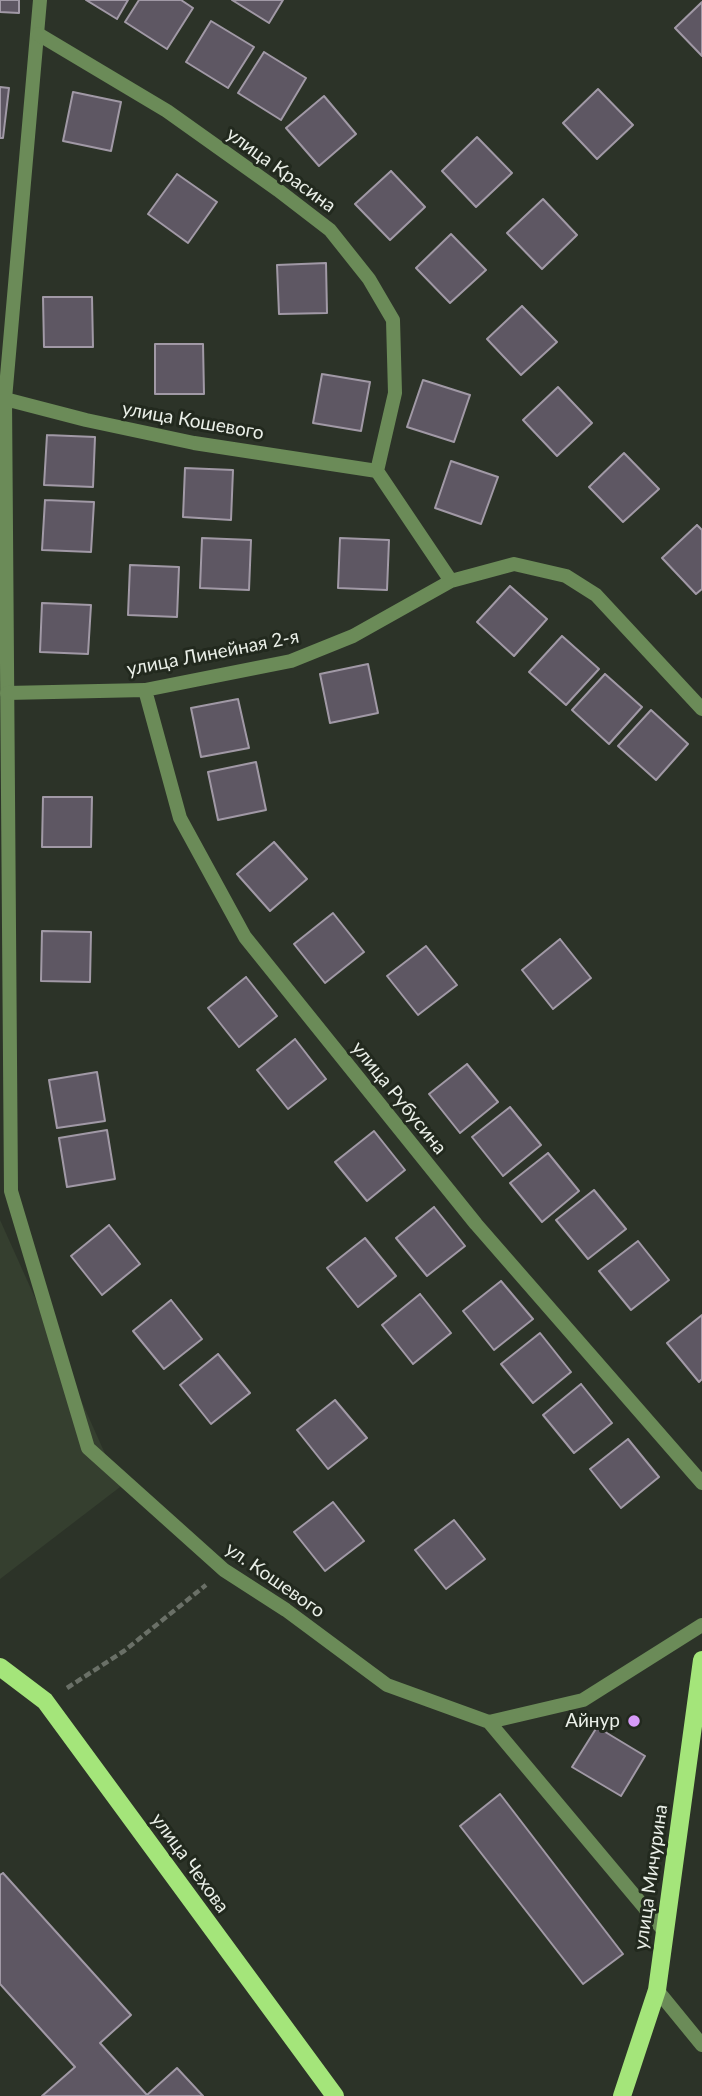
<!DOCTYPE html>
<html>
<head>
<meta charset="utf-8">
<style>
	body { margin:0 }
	canvas { display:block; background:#2c3328 }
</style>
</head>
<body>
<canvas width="702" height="2096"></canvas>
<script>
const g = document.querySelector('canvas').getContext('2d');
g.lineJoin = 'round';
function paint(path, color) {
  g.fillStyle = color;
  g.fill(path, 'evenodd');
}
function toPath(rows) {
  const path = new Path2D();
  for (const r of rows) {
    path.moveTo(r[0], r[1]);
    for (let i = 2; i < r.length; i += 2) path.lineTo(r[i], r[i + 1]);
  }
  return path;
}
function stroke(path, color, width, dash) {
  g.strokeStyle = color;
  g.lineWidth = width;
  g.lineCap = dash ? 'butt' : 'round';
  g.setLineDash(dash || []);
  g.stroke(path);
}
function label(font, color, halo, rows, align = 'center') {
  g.font = font + ' Lato,sans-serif';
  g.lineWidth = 6;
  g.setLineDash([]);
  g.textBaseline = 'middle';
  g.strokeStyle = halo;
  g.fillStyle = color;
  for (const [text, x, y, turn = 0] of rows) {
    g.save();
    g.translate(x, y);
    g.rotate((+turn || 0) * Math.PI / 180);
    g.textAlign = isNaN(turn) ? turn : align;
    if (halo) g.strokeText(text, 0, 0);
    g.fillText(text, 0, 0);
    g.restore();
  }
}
paint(toPath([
	[0,1220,120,1487,0,1579]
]), '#353f2f');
const building = toPath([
	[0,0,19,0,19,13,0,12,0,0],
	[86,0,128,0,117,19,86,0],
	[139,0,181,0,193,8,167,49,125,22,139,0],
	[232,0,283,0,269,23,232,0],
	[702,2,702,56,675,28,702,2],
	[211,21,254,47,228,88,186,62,211,21],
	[264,52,306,78,281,120,238,93,264,52],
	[0,87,9,88,3,138,0,138,0,87],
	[598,89,633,125,597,159,563,123,598,89],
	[73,92,121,102,111,151,63,141,73,92],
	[324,96,356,134,319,166,286,128,324,96],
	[477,137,512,173,476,207,442,171,477,137],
	[391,171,425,207,390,240,355,204,391,171],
	[177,174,217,202,188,243,148,214,177,174],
	[543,199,577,235,542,269,507,233,543,199],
	[451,234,486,270,450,303,416,268,451,234],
	[326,263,327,313,279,314,277,265,326,263],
	[43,297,92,297,93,347,44,347,43,297],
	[522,306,557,342,521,375,487,339,522,306],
	[155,344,203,344,204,394,155,394,155,344],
	[322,374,370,382,361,431,313,423,322,374],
	[423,380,470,395,454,442,407,427,423,380],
	[558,387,592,423,557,456,523,420,558,387],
	[47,435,95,437,93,487,44,485,47,435],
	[624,453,659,489,623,522,589,487,624,453],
	[451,461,498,477,481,524,435,508,451,461],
	[185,468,233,470,231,520,183,517,185,468],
	[45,500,94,502,91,552,42,550,45,500],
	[697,525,702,530,702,589,696,594,662,558,697,525],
	[202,538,251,540,249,590,200,588,202,538],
	[340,538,389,540,387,590,338,588,340,538],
	[130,565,179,567,177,617,128,615,130,565],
	[510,586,547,619,514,656,477,622,510,586],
	[42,603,91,605,88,654,40,652,42,603],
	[562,636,599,669,566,705,529,672,562,636],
	[368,664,378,713,330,723,320,674,368,664],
	[605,674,642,707,609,744,572,710,605,674],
	[238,699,249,748,201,757,191,708,238,699],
	[651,710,688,744,656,780,618,746,651,710],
	[256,762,266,810,218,820,208,772,256,762],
	[43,797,92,797,91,847,42,847,43,797],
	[274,842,307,879,270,911,237,874,274,842],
	[333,913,364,952,325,983,294,944,333,913],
	[42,931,91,932,90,982,41,981,42,931],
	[560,939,591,978,553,1009,522,970,560,939],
	[426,946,457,985,418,1015,387,976,426,946],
	[246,977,277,1016,239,1047,208,1008,246,977],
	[295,1039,326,1079,288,1109,257,1070,295,1039],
	[467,1064,498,1102,460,1133,429,1094,467,1064],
	[97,1072,105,1121,57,1128,49,1080,97,1072],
	[510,1107,541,1145,503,1176,472,1137,510,1107],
	[107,1130,115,1179,67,1187,59,1138,107,1130],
	[374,1131,405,1170,367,1201,335,1162,374,1131],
	[548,1153,579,1191,542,1222,510,1183,548,1153],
	[594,1190,626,1229,588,1259,556,1220,594,1190],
	[434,1207,465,1246,427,1276,396,1238,434,1207],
	[109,1225,140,1264,102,1295,71,1256,109,1225],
	[365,1238,396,1276,358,1307,327,1268,365,1238],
	[638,1241,669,1280,631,1310,599,1271,638,1241],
	[501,1281,533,1319,494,1350,463,1311,501,1281],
	[420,1294,451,1333,413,1364,382,1325,420,1294],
	[171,1300,202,1339,164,1369,133,1331,171,1300],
	[702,1315,702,1379,699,1382,667,1343,702,1315],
	[540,1333,571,1372,533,1403,501,1364,540,1333],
	[218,1354,250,1393,211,1424,180,1385,218,1354],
	[581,1384,612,1423,574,1453,543,1415,581,1384],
	[335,1400,367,1438,328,1469,297,1430,335,1400],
	[628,1439,659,1477,621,1508,590,1469,628,1439],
	[333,1502,364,1541,325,1571,294,1532,333,1502],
	[454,1520,485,1559,446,1589,415,1550,454,1520],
	[597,1727,645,1756,621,1796,572,1767,597,1727],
	[500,1794,623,1954,583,1984,460,1826,500,1794],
	[3,1873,131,2015,100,2043,147,2095,177,2068,203,2096,42,2096,75,2067,0,1984,0,1875,3,1873]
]);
paint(building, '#5e5763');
stroke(building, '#a199a6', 2);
stroke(toPath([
	[67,1688,124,1651,206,1585]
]), '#6a7067', 4.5, [7, 3.5]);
stroke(toPath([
	[40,0,5,399,11,1191,88,1448,224,1570,286,1610,387,1685,489,1722,583,1700,702,1625],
	[5,399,86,420,194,443,377,471],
	[489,1722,665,1932]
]), '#6b8b58', 14);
stroke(toPath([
	[38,34,167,111,278,190,330,230,369,279,393,320,395,393,377,471,451,581,514,564,566,576,596,595,702,709],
	[145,690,180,818,245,937,476,1224,702,1483],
	[7,693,145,690,291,661,353,636,451,581],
	[657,1990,702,2045]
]), '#6b8b58', 14);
stroke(toPath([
	[0,1667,45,1701,335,2096],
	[622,2096,657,1990,702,1660]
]), '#a4e57a', 18);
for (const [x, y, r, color] of [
	[634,1721,7,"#d79bf9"]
]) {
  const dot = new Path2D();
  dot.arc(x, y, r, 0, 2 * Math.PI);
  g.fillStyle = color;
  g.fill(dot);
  stroke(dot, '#22291e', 2.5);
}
label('19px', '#eaefe8', '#22291e', [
	["улица Красина",281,170,36],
	["улица Кошевого",193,421,10],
	["улица Линейная 2-я",213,653,-11],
	["улица Рубусина",399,1098,51],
	["ул. Кошевого",275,1580,35],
	["улица Чехова",190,1863,54],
	["улица Мичурина",651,1877,-82]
]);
label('19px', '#eaefe8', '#22291e', [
	["Айнур",620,1721]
], 'right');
</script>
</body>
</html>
